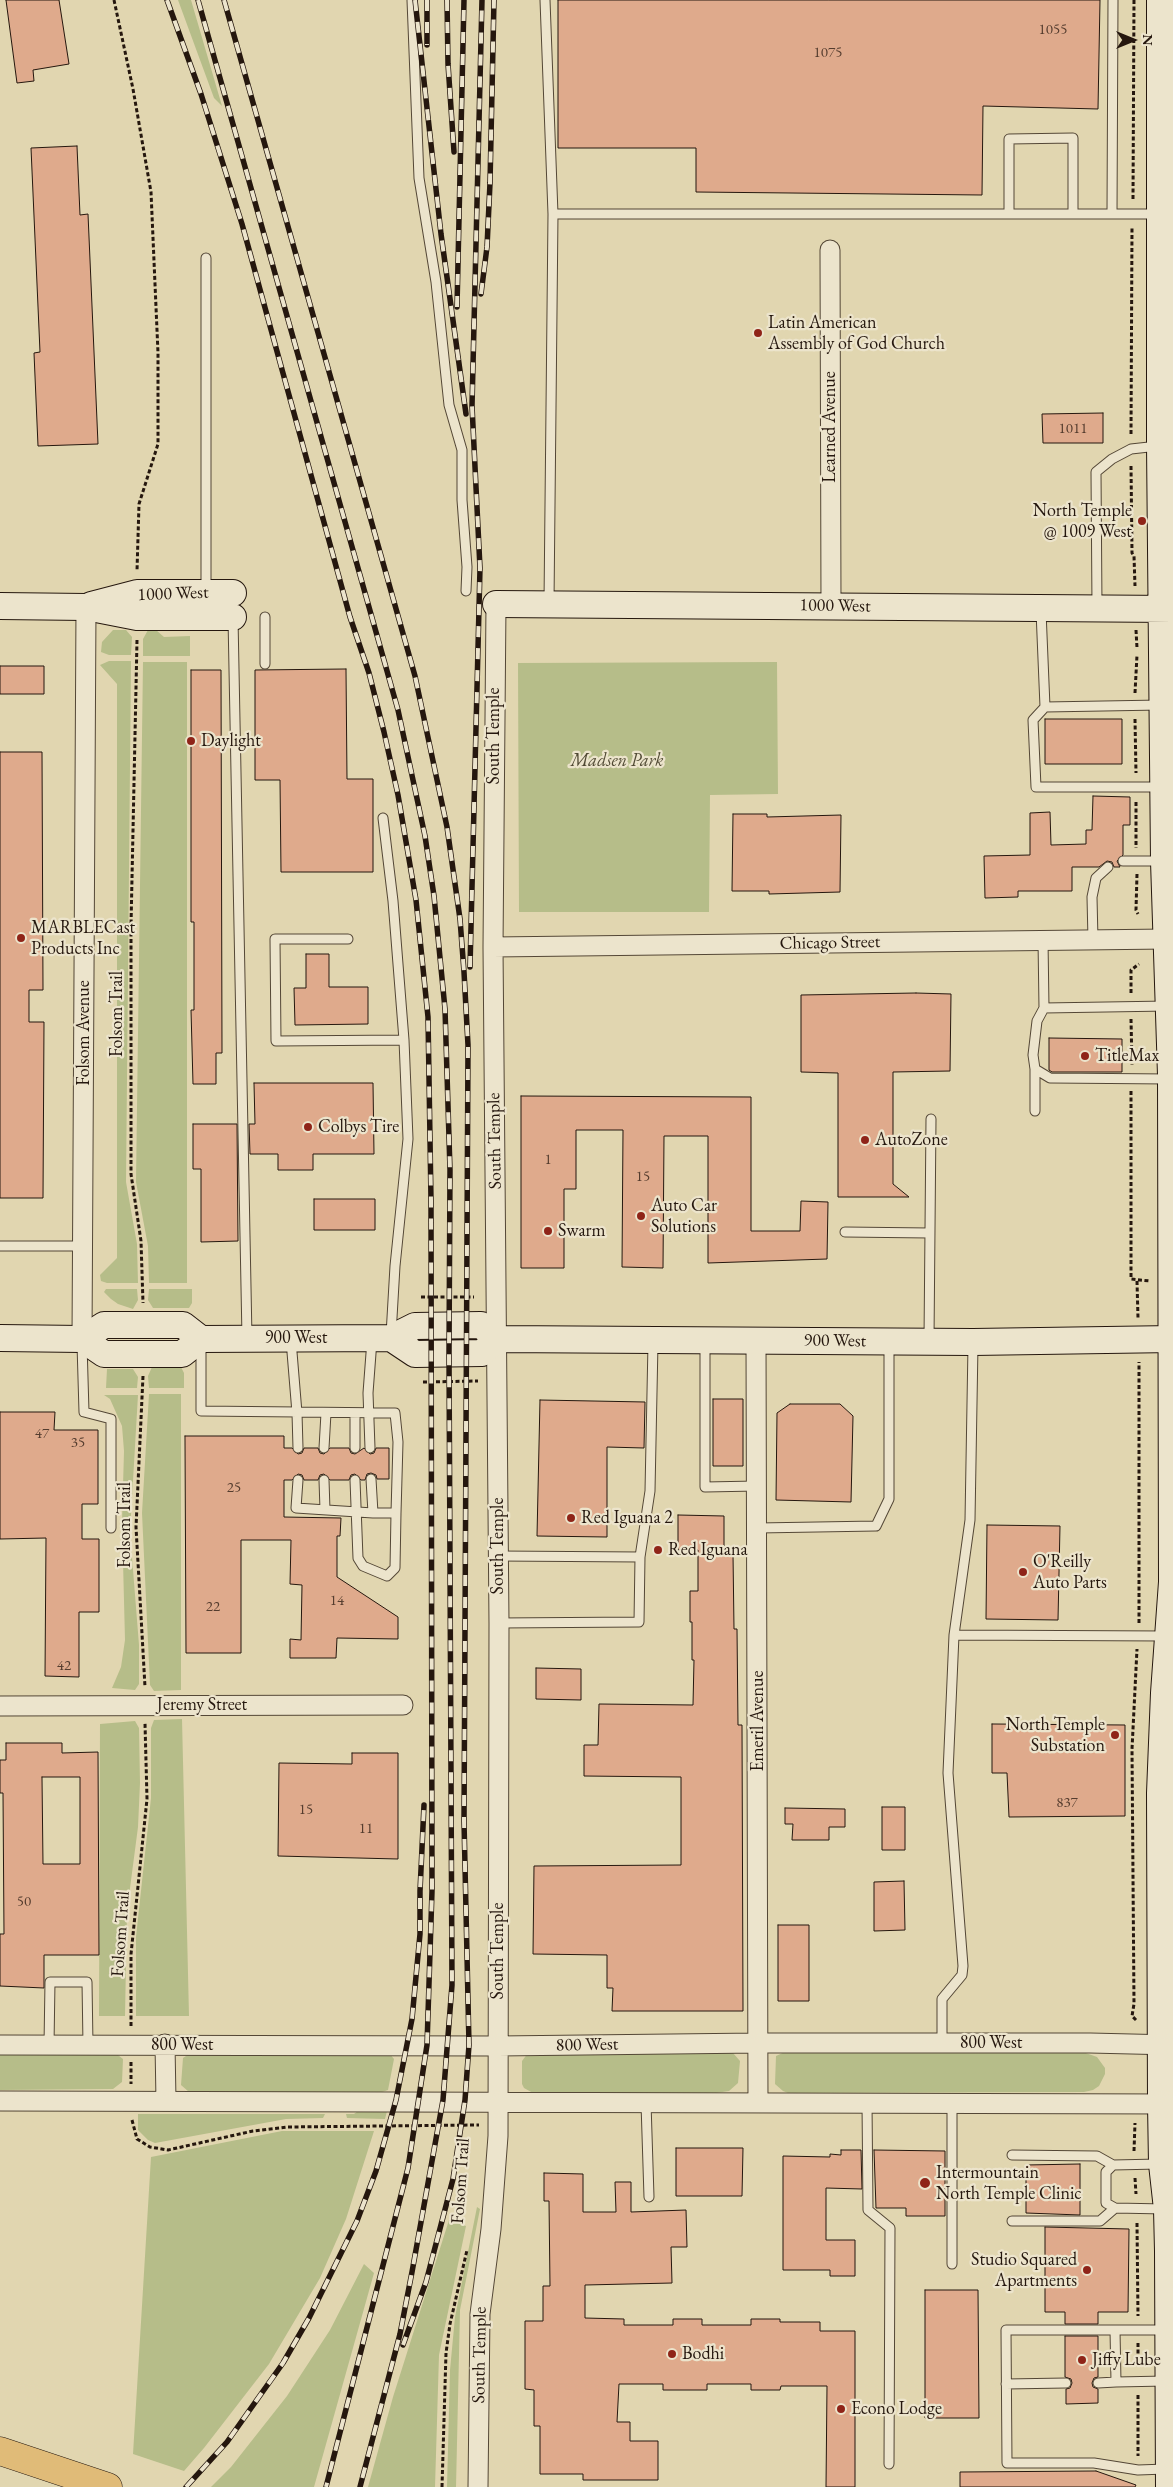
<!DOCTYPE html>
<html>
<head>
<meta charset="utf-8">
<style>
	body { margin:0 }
	#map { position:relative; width:1173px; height:2487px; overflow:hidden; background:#e1d6b0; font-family:"EB Garamond",serif }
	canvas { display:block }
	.north { position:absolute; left:1108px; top:15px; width:50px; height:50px; -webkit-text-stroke:4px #ece4cc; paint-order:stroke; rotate:90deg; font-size:14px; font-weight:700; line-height:20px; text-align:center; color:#25170e }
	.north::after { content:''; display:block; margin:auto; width:18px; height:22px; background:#25170e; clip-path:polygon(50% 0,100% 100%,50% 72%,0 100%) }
</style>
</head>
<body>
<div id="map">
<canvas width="1173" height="2487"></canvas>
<div class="north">N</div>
</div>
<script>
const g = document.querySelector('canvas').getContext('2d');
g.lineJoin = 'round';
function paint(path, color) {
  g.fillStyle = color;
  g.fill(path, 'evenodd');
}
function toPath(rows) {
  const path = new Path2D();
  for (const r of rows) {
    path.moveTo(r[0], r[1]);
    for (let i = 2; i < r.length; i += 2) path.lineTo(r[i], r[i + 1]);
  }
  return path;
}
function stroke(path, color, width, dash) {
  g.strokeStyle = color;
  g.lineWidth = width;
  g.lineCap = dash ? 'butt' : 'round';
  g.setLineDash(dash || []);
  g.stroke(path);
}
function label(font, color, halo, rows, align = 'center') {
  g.font = font + ' "EB Garamond",serif';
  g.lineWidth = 4.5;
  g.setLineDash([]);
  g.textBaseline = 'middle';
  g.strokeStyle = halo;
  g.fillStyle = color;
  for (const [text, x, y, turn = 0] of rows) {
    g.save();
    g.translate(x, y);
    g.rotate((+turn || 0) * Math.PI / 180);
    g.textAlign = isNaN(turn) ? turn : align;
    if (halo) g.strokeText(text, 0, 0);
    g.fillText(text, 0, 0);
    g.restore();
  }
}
paint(toPath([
	[178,0,191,0,222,106,214,98],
	[113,630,126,630,132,637,131,655,109,655,101,652,102,642],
	[148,630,156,630,164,637,190,636,190,656,143,656,143,639],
	[109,661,131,661,126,1182,137,1244,138,1283,107,1283,101,1281,100,1275,117,1258,117,684,100,665],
	[143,662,187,662,187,1283,149,1283,148,1246,136,1182],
	[777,662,778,794,710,795,709,912,519,912,518,663],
	[106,1289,137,1289,138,1300,133,1309,118,1304,111,1299,104,1292],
	[149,1289,192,1289,192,1303,189,1308,153,1308,148,1300],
	[152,1367,181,1367,184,1373,184,1388,149,1388,148,1376],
	[107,1369,133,1369,138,1377,137,1388,106,1388],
	[149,1394,181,1394,181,1690,154,1691,150,1685,142,1513],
	[104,1395,138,1395,130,1532,139,1645,139,1684,135,1690,112,1688,121,1667,125,1640,122,1522,124,1451,122,1426,110,1399],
	[182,1719,189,2016,136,2016,136,1937,151,1798,151,1728,154,1720],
	[135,1721,139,1728,140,1783,138,1827,127,1911,125,2016,99,2016,100,1724],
	[787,2051,1083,2052,1097,2057,1105,2068,1105,2074,1099,2086,1093,2090,1084,2092,788,2093,783,2091,775,2084,776,2056],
	[0,2052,114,2052,123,2059,122,2082,113,2089,0,2090],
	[389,2053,394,2059,388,2090,379,2093,189,2092,181,2085,183,2058,189,2054],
	[528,2053,733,2053,740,2061,738,2083,729,2091,716,2093,533,2093,524,2088,522,2084,522,2061],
	[388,2107,385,2119,347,2118,346,2114,354,2114,362,2108],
	[138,2114,325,2114,323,2118,286,2119,155,2143,148,2140,138,2130],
	[282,2131,374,2131,346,2219,320,2278,269,2364,204,2448,184,2471,133,2454,151,2157],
	[477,2207,480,2209,460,2310,456,2487,447,2487,450,2370,455,2317],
	[449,2220,466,2226,439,2355,435,2487,368,2487,393,2397],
	[364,2264,374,2273,314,2487,211,2487,231,2467,287,2396,330,2330]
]), '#b6bd89');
const building = toPath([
	[6,0,59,0,69,64,33,70,34,81,17,83,6,0],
	[558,0,1100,0,1098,109,983,106,982,195,696,192,696,148,558,148,558,0],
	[77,146,80,215,88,214,98,444,38,446,34,353,40,352,31,148,77,146],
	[1103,413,1103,443,1043,443,1042,414,1103,413],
	[0,666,44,666,44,694,0,694,0,666],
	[346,669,347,779,373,779,373,872,281,872,280,780,255,780,255,670,346,669],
	[191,670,221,670,222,1053,216,1053,216,1084,193,1084,191,1010,194,1010,194,922,191,922,191,670],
	[1045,719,1122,719,1122,764,1045,764,1045,719],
	[0,752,42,752,43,990,29,990,29,1022,44,1022,43,1198,0,1198,0,752],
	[1093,796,1130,797,1130,825,1123,825,1123,855,1117,861,1120,867,1114,867,1112,862,1107,861,1099,867,1072,867,1072,891,1018,891,1018,897,985,898,984,856,1030,855,1030,813,1050,812,1051,845,1086,844,1086,830,1092,830,1093,796],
	[733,814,767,814,767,817,841,815,840,892,769,894,769,891,732,891,733,814],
	[306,954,329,954,329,987,368,987,368,1024,295,1025,294,988,306,988,306,954],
	[916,993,951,994,950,1071,893,1072,893,1184,909,1197,838,1197,838,1073,801,1072,801,995,916,993],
	[1049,1038,1122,1039,1122,1072,1052,1072,1049,1070,1049,1038],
	[254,1083,373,1083,374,1154,313,1154,313,1170,278,1170,278,1154,250,1154,249,1124,255,1124,254,1083],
	[521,1096,751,1097,751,1231,800,1231,801,1201,828,1202,827,1259,708,1263,708,1136,664,1136,663,1268,622,1267,623,1130,576,1130,576,1189,564,1189,564,1268,521,1268,521,1096],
	[193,1124,237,1124,238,1241,201,1242,201,1169,193,1169,193,1124],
	[314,1199,375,1199,375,1230,314,1230,314,1199],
	[713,1399,743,1399,743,1466,713,1466,713,1399],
	[540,1400,645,1402,644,1448,607,1447,607,1537,537,1536,540,1400],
	[790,1404,840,1404,853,1416,851,1502,776,1500,777,1413,790,1404],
	[0,1412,55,1412,54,1430,98,1430,98,1504,82,1504,82,1539,99,1539,99,1612,79,1612,79,1677,45,1676,46,1538,0,1539,0,1412],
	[185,1436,284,1436,284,1448,292,1448,298,1454,302,1453,304,1448,318,1448,320,1453,324,1454,330,1448,349,1448,351,1453,355,1454,364,1448,370,1454,374,1453,376,1448,389,1448,389,1479,377,1479,376,1475,371,1473,367,1474,365,1480,361,1480,355,1474,351,1475,349,1480,330,1480,324,1474,320,1475,318,1480,304,1480,302,1475,298,1474,292,1480,284,1480,284,1517,341,1518,340,1536,337,1536,337,1577,398,1617,398,1639,337,1638,336,1658,290,1658,290,1639,301,1640,302,1585,290,1584,291,1540,241,1540,241,1653,186,1653,185,1436],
	[678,1515,724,1516,724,1554,733,1554,734,1629,737,1629,738,1725,742,1725,743,2011,612,2011,613,1988,607,1988,607,1955,533,1954,534,1866,681,1865,681,1777,584,1776,584,1745,598,1745,599,1704,693,1705,694,1660,692,1660,692,1622,690,1622,690,1591,698,1591,698,1550,678,1550,678,1515],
	[987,1525,1060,1526,1058,1620,986,1619,987,1525],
	[536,1668,581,1669,581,1700,536,1699,536,1668],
	[992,1724,1125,1725,1125,1816,1009,1817,1007,1773,992,1773,992,1724],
	[6,1743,62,1743,62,1753,98,1752,99,1955,44,1955,44,1988,0,1986,0,1934,4,1934,3,1793,0,1793,0,1760,6,1760,6,1743],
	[42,1777,80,1777,80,1864,43,1864,42,1777],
	[352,1753,398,1753,398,1859,278,1856,279,1763,352,1764,352,1753],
	[882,1807,905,1807,905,1850,882,1850,882,1807],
	[785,1808,845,1809,845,1827,829,1827,829,1840,792,1840,793,1824,785,1824,785,1808],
	[904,1881,905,1930,874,1931,874,1882,904,1881],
	[778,1925,809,1925,809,2001,778,2001,778,1925],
	[676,2148,743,2148,742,2196,676,2196,676,2148],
	[841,2150,861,2150,862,2189,826,2188,826,2240,855,2240,855,2276,830,2276,830,2270,783,2270,783,2156,830,2157,830,2154,841,2155,841,2150],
	[874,2150,945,2151,945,2216,906,2216,906,2208,876,2208,874,2150],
	[1080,2164,1080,2215,1026,2213,1026,2165,1080,2164],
	[544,2173,583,2174,583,2212,616,2212,615,2182,631,2182,631,2212,686,2210,687,2247,671,2247,672,2283,585,2285,585,2318,624,2319,624,2325,673,2325,673,2319,702,2319,702,2325,751,2325,751,2319,780,2319,780,2322,820,2322,820,2331,855,2331,855,2487,826,2487,827,2386,781,2386,780,2390,751,2390,751,2384,707,2384,707,2390,663,2390,663,2384,619,2384,617,2422,630,2422,630,2441,658,2441,658,2480,583,2480,583,2474,540,2474,540,2426,534,2426,534,2390,525,2389,525,2321,543,2321,543,2286,550,2286,549,2201,544,2201,544,2173],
	[1045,2227,1129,2229,1128,2312,1098,2312,1098,2324,1065,2324,1065,2312,1045,2312,1045,2227],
	[925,2290,978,2290,979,2418,925,2418,925,2290],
	[1065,2336,1098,2336,1098,2377,1094,2378,1092,2383,1093,2387,1098,2389,1098,2403,1066,2404,1066,2389,1070,2388,1072,2383,1071,2379,1065,2377,1065,2336],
	[1096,2471,1136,2485,1135,2487,960,2487,960,2472,1096,2471]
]);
paint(building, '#dfaa8c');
stroke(building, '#25170e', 1);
const lane = toPath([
	[412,0,419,178,436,282,449,405,462,450,462,500,467,567,466,591],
	[545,0,553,214,549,602],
	[1009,213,1009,139,1073,138,1073,213],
	[1112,213,1113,0],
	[553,214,1157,214],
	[206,258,206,592],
	[1097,607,1096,472,1112,459,1131,449,1158,446],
	[1041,611,1045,707,1161,705],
	[265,617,265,664],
	[233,618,247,1338],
	[1045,707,1033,720,1036,787,1162,787],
	[383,818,393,901,404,1040,408,1139,395,1266,391,1335],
	[1123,861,1163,861],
	[348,939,275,939,276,1041,404,1040],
	[1043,940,1044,1008,1168,1006],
	[1093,940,1092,897,1096,878,1108,867],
	[1044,1008,1037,1021,1033,1055,1035,1069,1050,1078,1169,1079],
	[1035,1069,1035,1111],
	[845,1232,929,1233],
	[0,1246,83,1246],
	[929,1339,931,1119],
	[291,1340,297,1413,298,1448],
	[705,1342,705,1487,757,1486],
	[82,1344,84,1412,111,1419,111,1528],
	[201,1345,201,1411,395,1413,398,1442,396,1513,373,1513,371,1479],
	[355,1414,355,1448],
	[324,1448,326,1413],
	[370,1448,368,1393,372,1340],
	[298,1480,296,1508,373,1513],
	[324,1480,325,1510],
	[355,1480,358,1558,363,1566,387,1576,395,1568,396,1513],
	[758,1528,876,1526,889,1499,889,1344],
	[498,1556,640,1557],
	[499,1623,639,1622,640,1557,650,1491,653,1343],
	[954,1635,1165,1636],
	[942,2043,942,1999,962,1975,963,1966,948,1773,954,1635,970,1520,973,1345],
	[49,2045,50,1982,87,1982,88,2045],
	[646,2103,649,2197],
	[867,2103,868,2210,890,2228,889,2464],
	[1012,2155,1097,2156,1113,2165],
	[1159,2164,1113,2165,1106,2172,1106,2203,1115,2208,1165,2209],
	[1012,2221,1100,2221,1115,2208],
	[952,2264,952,2103],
	[1115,2330,1116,2382,1166,2381],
	[1098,2383,1116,2382],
	[1006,2384,1066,2383],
	[1166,2469,1138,2470,1094,2463,1007,2463,1006,2330,1166,2330]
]);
const street = toPath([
	[830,250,831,605],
	[493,947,1167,939],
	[82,1339,86,607],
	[756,1340,758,2103],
	[0,1706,403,1705],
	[165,2044,166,2101],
	[0,2045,498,2046,758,2043,1090,2043,1173,2045],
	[0,2101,1173,2104],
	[478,2487,480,2314,491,2229,498,2136,499,1623,493,947,496,604]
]);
const secondary = toPath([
	[1160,0,1160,445,1164,861,1171,1075,1172,1582,1164,1693,1160,1793,1161,2104,1162,2164,1167,2209,1168,2251,1169,2487],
	[496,604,1173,609],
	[91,605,137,593,233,593],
	[0,606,86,607,137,617,233,617],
	[0,1338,82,1339,104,1325,183,1325,201,1339,391,1338,415,1326,481,1325,497,1339,973,1342,1173,1339],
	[391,1338,415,1354,482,1353,497,1339],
	[82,1339,104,1354,182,1354,201,1339]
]);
const highway = toPath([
	[0,2451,108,2487]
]);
stroke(lane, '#544736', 11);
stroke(street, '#544736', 21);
stroke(secondary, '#25170e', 28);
stroke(highway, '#25170e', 29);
stroke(toPath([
	[114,0,133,89,151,192,158,353,158,444,139,504,137,571],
	[1133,199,1134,0],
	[1131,434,1132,228],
	[1131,466,1132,553,1134,556,1135,586],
	[1136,630,1137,648],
	[137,640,131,926,131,1174,141,1241,143,1303],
	[1135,693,1137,655],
	[1135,719,1136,773],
	[1136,802,1136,848],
	[1137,874,1136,910,1138,914],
	[1131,993,1131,970,1139,964],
	[1131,1019,1132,1065],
	[1131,1091,1131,1279,1150,1281],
	[1137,1281,1138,1318],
	[421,1297,474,1297],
	[143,1376,136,1527,145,1687],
	[423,1382,478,1381],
	[1139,1623,1139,1362],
	[1136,2020,1132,2016,1134,2004,1132,1749,1137,1649],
	[131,2026,131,1954,147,1799,145,1723],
	[131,2062,131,2084],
	[132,2120,137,2139,150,2147,168,2150,253,2131,287,2127,479,2125],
	[1134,2151,1135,2123],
	[1135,2178,1136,2194],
	[1137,2223,1138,2316],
	[1138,2343,1138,2369],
	[1138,2395,1138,2456],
	[442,2487,446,2353,450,2324,467,2250]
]), '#25170e', 3, [4, 2.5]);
stroke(lane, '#ece4cc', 9);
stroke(street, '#ece4cc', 19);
stroke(secondary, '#ece4cc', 26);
stroke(highway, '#e0bb78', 28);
const rail = toPath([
	[167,0,201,94,242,224,350,617,369,673,384,732,398,795,416,900,428,1017,431,1200,432,1891,427,2045,408,2168,326,2487],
	[198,0,398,710,425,836,434,896,445,1009,450,1170,449,1354,452,1985,443,2100,412,2272,400,2334,360,2487],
	[224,0,415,676,447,827,460,919,464,972,468,1045,464,1821,469,2045,465,2100,453,2179,426,2282,403,2345],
	[415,0,441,234,466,414],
	[427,0,427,45],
	[447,0,448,64,454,152],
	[481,294,487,247,490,183,494,0],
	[457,307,464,0],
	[470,967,480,568,472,406,482,0],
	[186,2487,227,2442,283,2363,309,2318,357,2221,376,2171,396,2100,412,2019,420,1934,420,1891,424,1805]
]);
stroke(rail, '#25170e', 5.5);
stroke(rail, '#ece4cc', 4, [11]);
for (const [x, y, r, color] of [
	[758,333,5,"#8f2418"],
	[1142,521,5,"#8f2418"],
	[191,741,5,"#8f2418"],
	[21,938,5,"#8f2418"],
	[1085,1056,5,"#8f2418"],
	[308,1127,5,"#8f2418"],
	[865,1140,5,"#8f2418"],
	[641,1216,5,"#8f2418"],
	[548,1231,5,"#8f2418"],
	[571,1518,5,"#8f2418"],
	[658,1550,5,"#8f2418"],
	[1023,1572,5,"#8f2418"],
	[1115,1735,5,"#8f2418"],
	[925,2183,6,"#8f2418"],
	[1087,2270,5,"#8f2418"],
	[672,2354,5,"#8f2418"],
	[1082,2360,5,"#8f2418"],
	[841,2409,5,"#8f2418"]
]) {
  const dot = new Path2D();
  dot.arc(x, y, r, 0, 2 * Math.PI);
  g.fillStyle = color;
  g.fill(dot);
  stroke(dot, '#ece4cc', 2);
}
label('15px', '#543c2e', null, [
	["1055",1053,30],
	["1075",828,53],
	["1011",1073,429],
	["1",548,1160],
	["15",643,1177],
	["47",42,1434],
	["35",78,1443],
	["25",234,1488],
	["14",337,1601],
	["22",213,1607],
	["42",64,1666],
	["837",1067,1803],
	["15",306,1810],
	["11",366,1829],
	["50",24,1902]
]);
label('18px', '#25170e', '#ece4cc', [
	["Latin American",768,323],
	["Assembly of God Church",768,344],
	["North Temple",1132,511,"right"],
	["@ 1009 West",1132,532,"right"],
	["Daylight",201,741],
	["MARBLECast",31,928],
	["Products Inc",31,949],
	["TitleMax",1095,1056],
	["Colbys Tire",318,1127],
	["AutoZone",875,1140],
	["Auto Car",651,1206],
	["Solutions",651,1227],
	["Swarm",558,1231],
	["Red Iguana 2",581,1518],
	["Red Iguana",668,1550],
	["O'Reilly",1033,1562],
	["Auto Parts",1033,1583],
	["North Temple",1105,1725,"right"],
	["Substation",1105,1746,"right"],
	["Intermountain",936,2173],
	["North Temple Clinic",936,2194],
	["Studio Squared",1077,2260,"right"],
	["Apartments",1077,2281,"right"],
	["Bodhi",682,2354],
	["Jiffy Lube",1092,2360],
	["Econo Lodge",851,2409]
], 'left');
label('18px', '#25170e', '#ece4cc', [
	["Learned Avenue",830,427,-90],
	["1000 West",173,594,-2],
	["1000 West",835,606,1],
	["South Temple",494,736,-90],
	["Chicago Street",830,943,-1],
	["Folsom Trail",117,1014,-90],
	["Folsom Avenue",84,1033,-90],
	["South Temple",495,1141,-91],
	["900 West",296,1338],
	["900 West",835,1341,1],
	["Folsom Trail",125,1525,-90],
	["South Temple",498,1546,-90],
	["Jeremy Street",202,1705],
	["Emeril Avenue",758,1721,-90],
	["Folsom Trail",121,1934,-86],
	["South Temple",498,1951,-90],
	["800 West",991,2043],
	["800 West",182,2045],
	["800 West",587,2045,-1],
	["Folsom Trail",461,2181,-86],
	["South Temple",480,2355,-89]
]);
label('italic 18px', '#504933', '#ece4cc', [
	["Madsen Park",617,761]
]);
</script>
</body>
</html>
